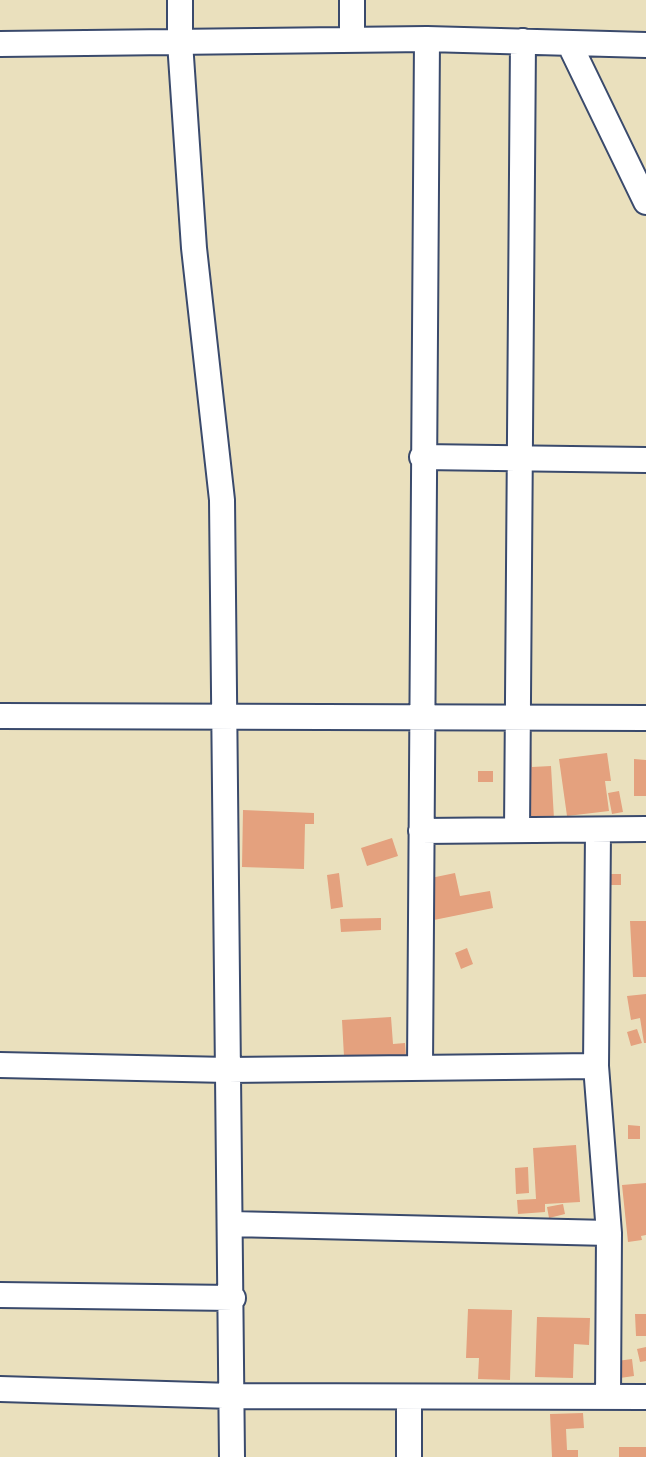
<!DOCTYPE html>
<html>
<head>
<meta charset="utf-8">
<style>
	body { margin:0 }
	canvas { display:block; background:#eae0bd }
</style>
</head>
<body>
<canvas width="646" height="1457"></canvas>
<script>
const g = document.querySelector('canvas').getContext('2d');
g.lineJoin = 'round';
function paint(path, color) {
  g.fillStyle = color;
  g.fill(path, 'evenodd');
}
function toPath(rows) {
  const path = new Path2D();
  for (const r of rows) {
    path.moveTo(r[0], r[1]);
    for (let i = 2; i < r.length; i += 2) path.lineTo(r[i], r[i + 1]);
  }
  return path;
}
function stroke(path, color, width, dash) {
  g.strokeStyle = color;
  g.lineWidth = width;
  g.lineCap = dash ? 'butt' : 'round';
  g.setLineDash(dash || []);
  g.stroke(path);
}
paint(toPath([
	[531,742,532,767,551,766,554,819,508,819,504,743],
	[607,753,611,781,605,781,609,811,567,816,559,759],
	[634,759,646,760,646,796,634,796],
	[478,771,493,771,493,782,478,782],
	[619,791,623,812,612,814,608,793],
	[243,810,314,813,314,824,305,824,304,869,242,867],
	[392,838,398,856,367,866,361,848],
	[339,873,343,907,331,909,327,875],
	[455,873,460,896,490,891,493,908,434,920,426,879],
	[600,874,621,874,621,885,600,885],
	[381,918,381,930,341,932,340,919],
	[630,921,646,921,646,977,633,977],
	[467,948,473,964,461,969,455,953],
	[646,994,646,1043,644,1043,640,1018,631,1020,627,996],
	[391,1017,393,1044,405,1043,407,1071,345,1075,342,1020],
	[637,1029,642,1043,631,1046,627,1032],
	[628,1125,640,1126,640,1139,628,1139],
	[576,1145,580,1202,545,1204,545,1212,518,1214,517,1200,536,1199,533,1148],
	[528,1167,529,1193,516,1194,515,1168],
	[646,1183,646,1235,641,1236,642,1240,628,1242,622,1185],
	[563,1204,565,1214,549,1218,547,1207],
	[468,1309,512,1310,510,1380,478,1379,479,1358,466,1358],
	[635,1314,646,1314,646,1336,636,1336],
	[537,1317,590,1318,589,1345,574,1344,573,1378,535,1377],
	[646,1347,646,1361,640,1362,637,1349],
	[632,1359,634,1376,620,1378,617,1361],
	[583,1413,584,1428,566,1429,567,1450,578,1450,578,1457,552,1457,550,1414],
	[619,1447,646,1447,646,1457,619,1457]
]), '#e4a17e');
const minor = toPath([
	[180,0,180,42,194,248,222,500,232,1457],
	[352,40,352,0],
	[569,43,646,202],
	[0,44,427,39,646,45],
	[422,457,646,460],
	[0,716,646,718],
	[517,830,523,41],
	[421,831,646,829],
	[598,831,596,1066,609,1233,608,1397],
	[0,1065,228,1070,596,1066],
	[420,1066,427,39],
	[231,1224,609,1233],
	[0,1295,233,1298],
	[0,1389,232,1396,646,1397],
	[409,1398,409,1457]
]);
stroke(minor, '#3a4a6c', 28);
stroke(minor, '#fff', 24);
</script>
</body>
</html>
